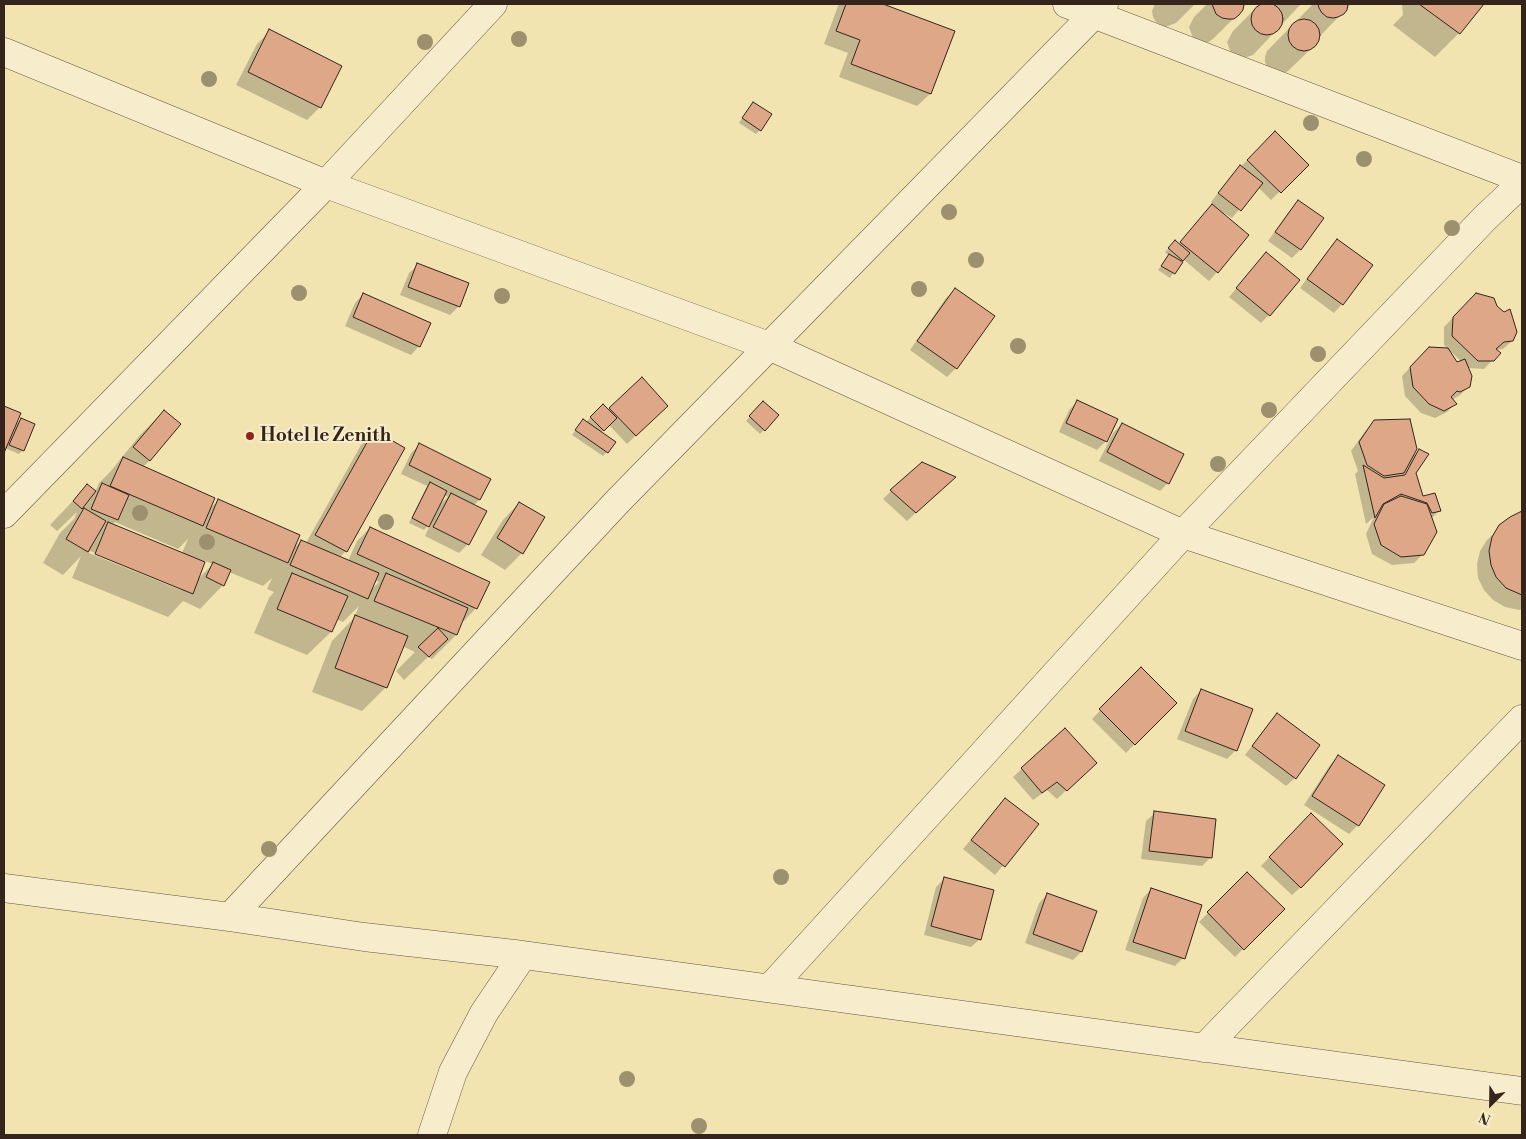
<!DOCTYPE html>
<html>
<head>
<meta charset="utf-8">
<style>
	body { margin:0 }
	#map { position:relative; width:1526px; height:1139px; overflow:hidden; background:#f2e4b1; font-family:"Libre Bodoni",serif }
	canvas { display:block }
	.frame { position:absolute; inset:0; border:5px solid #34241c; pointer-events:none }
	.north { position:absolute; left:1466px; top:1079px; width:50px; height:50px; -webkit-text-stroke:4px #f7edcc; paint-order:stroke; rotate:203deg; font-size:14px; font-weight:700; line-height:20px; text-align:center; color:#34241c }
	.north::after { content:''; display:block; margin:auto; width:18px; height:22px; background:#34241c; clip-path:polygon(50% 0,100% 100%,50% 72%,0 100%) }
</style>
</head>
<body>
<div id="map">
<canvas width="1526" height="1139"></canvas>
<div class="frame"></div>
<div class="north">N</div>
</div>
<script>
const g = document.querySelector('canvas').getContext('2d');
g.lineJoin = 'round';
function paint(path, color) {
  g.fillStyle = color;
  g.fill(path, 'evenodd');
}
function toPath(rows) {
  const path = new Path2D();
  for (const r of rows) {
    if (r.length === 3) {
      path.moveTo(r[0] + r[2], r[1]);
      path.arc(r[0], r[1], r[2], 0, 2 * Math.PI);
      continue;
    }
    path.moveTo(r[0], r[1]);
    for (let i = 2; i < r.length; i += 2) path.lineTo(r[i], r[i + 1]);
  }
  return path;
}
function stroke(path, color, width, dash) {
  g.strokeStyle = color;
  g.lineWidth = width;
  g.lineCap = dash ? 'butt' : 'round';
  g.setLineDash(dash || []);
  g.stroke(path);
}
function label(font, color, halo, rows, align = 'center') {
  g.font = font + ' "Libre Bodoni",serif';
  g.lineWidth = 4;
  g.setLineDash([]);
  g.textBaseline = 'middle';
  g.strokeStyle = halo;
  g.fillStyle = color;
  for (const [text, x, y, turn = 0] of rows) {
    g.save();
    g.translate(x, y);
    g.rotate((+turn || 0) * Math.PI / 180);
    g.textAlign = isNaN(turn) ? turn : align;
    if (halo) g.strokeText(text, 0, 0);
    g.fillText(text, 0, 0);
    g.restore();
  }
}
paint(toPath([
	[840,4,880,4,954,32,930,94,917,106,839,77,848,53,824,44,838,6],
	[1155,4,1195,4,1176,23,1165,27,1156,22,1153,17,1152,11],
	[1207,4,1246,4,1238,14,1214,38,1209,42,1203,43,1193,38,1189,27,1194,17],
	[1260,4,1301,4,1253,55,1241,59,1231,53,1227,42,1233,31],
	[1313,4,1351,4,1319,37,1317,43,1288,71,1283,74,1268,68,1265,62,1265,57,1267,51],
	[1402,4,1482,4,1459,33,1435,57,1393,25,1403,15],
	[270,31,320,107,307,120,236,85,257,44],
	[749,108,760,130,756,134,739,123],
	[1275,133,1307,165,1271,200,1258,187,1232,218,1224,213,1223,215,1248,235,1217,272,1209,281,1183,259,1170,278,1158,270,1169,256,1165,252,1176,241,1179,244,1213,204,1211,202,1232,175],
	[1298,202,1322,219,1300,250,1292,258,1268,241,1290,210],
	[1337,240,1371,265,1342,304,1334,313,1300,288,1329,249],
	[1266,254,1269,315,1261,323,1229,297],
	[418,265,467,284,459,306,450,315,400,295,409,273],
	[955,290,993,317,956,368,947,377,910,350,946,298],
	[363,294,419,346,411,355,345,326,355,303],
	[1476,294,1512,341,1503,349,1495,350,1499,353,1484,369,1468,368,1469,386,1460,395,1452,400,1455,404,1447,412,1435,418,1421,413,1405,396,1402,376,1429,348,1448,349,1444,345,1444,327],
	[1449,350,1461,361,1457,363],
	[642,379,658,414,627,444,609,425,601,433,607,452,603,456,572,435,583,420,586,422,603,406,608,410],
	[1078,401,1106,441,1097,450,1059,432,1069,410],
	[763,403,764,430,760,434,746,421],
	[4,408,19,414,14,426,21,419,23,450,19,454,5,448,4,450],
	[164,411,150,460,143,467,208,510,218,501,293,549,301,541,306,543,361,445,374,432,403,448,346,551,340,557,348,561,357,541,370,528,476,608,464,621,462,620,456,635,432,659,428,657,404,680,396,671,415,652,402,646,386,687,362,711,312,692,332,641,354,618,359,606,343,622,336,619,331,632,307,655,254,633,269,598,274,592,267,589,272,578,263,586,229,572,223,585,200,609,183,601,168,617,72,578,81,556,63,575,43,563,60,533,74,519,77,512,57,531,50,525,87,486,95,492,99,483,110,472,140,435],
	[115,522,178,549,188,539,182,553,111,525],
	[90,551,181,588,181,590,89,553],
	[204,561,213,564,196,581],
	[375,580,379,582,370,591],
	[1375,421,1411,458,1419,450,1415,473,1423,498,1439,511,1431,519,1423,554,1414,563,1392,565,1372,554,1366,534,1374,517,1366,524,1355,474,1358,471,1351,451,1366,430],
	[1122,424,1168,483,1160,491,1099,461,1113,433],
	[419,445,479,500,473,506,468,544,459,553,425,536,431,523,424,530,409,523,427,486,401,474,411,453],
	[444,495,448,497,438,506],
	[946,485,907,521,883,499,891,491],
	[519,503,522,553,505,570,481,555,503,520],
	[1522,513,1522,609,1519,610,1505,607,1493,600,1484,590,1478,578,1477,564,1480,551,1487,540,1511,518],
	[1141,669,1175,703,1126,753,1092,719],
	[1201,690,1236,750,1227,759,1177,739,1193,699],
	[1277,714,1295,778,1286,786,1245,755,1269,723],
	[1338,757,1358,825,1349,834,1304,805,1330,765],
	[1022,769,1087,771,1057,799,1047,790,1033,800,1013,777],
	[1005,799,1037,824,995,875,963,849],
	[1155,813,1215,820,1210,858,1202,866,1141,859,1146,821],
	[1311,815,1301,887,1292,895,1261,866],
	[1247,874,1283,909,1235,957,1199,922],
	[945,878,980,939,971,947,924,935,936,887],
	[1151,889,1183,958,1175,966,1125,950,1143,898],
	[1048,894,1081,952,1073,960,1025,943,1039,903]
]), '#0003');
const building = toPath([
	[1267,19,16],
	[846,4,883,4,955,31,931,94,851,64,860,40,836,31,846,4],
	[1212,4,1244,4,1243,10,1239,15,1234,19,1228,19,1222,18,1216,14,1212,4],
	[1318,4,1348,4,1347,10,1344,14,1338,17,1333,18,1327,17,1322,13,1319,8,1318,4],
	[1419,4,1484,4,1460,34,1419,4],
	[1304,35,16],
	[269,29,342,66,321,108,248,72,269,29],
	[753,102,772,114,761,131,742,118,753,102],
	[1275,131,1309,165,1281,193,1247,160,1275,131],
	[1240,165,1263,183,1241,211,1218,193,1240,165],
	[1298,200,1324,218,1301,250,1275,232,1298,200],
	[1212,204,1249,235,1218,273,1180,242,1212,204],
	[1337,239,1373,265,1343,305,1307,279,1337,239],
	[1175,240,1190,253,1183,261,1168,248,1175,240],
	[1266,252,1300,280,1270,316,1236,288,1266,252],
	[1169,254,1183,262,1175,274,1161,266,1169,254],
	[417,263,469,283,460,307,408,287,417,263],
	[955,288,995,316,957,369,917,341,955,288],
	[363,293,431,323,420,347,353,317,363,293],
	[1476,293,1494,298,1497,306,1504,312,1510,309,1517,332,1513,341,1504,342,1496,349,1501,353,1494,361,1478,361,1452,336,1453,317,1476,293],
	[1429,347,1448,348,1457,362,1465,359,1472,376,1470,387,1460,392,1457,391,1451,397,1457,404,1444,411,1429,404,1413,387,1410,367,1429,347],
	[642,377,668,406,636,436,609,408,642,377],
	[1077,400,1118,419,1107,442,1066,423,1077,400],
	[763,401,779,415,765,431,749,416,763,401],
	[603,404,617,418,604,431,590,417,603,404],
	[4,406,21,413,4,453,4,406],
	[164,410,181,424,150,461,133,447,164,410],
	[21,418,35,424,24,451,9,445,21,418],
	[583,419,616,442,608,453,575,430,583,419],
	[1410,419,1417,449,1404,473,1384,476,1367,465,1359,442,1374,420,1410,419],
	[1122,423,1184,454,1169,484,1107,452,1122,423],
	[374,430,405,448,347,552,315,535,374,430],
	[419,443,491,479,480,500,409,465,419,443],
	[1419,449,1429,454,1416,473,1423,496,1435,493,1441,511,1432,513,1427,503,1401,494,1383,504,1375,518,1363,465,1384,478,1405,475,1419,449],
	[123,457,215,498,203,526,110,486,123,457],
	[922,462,956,477,916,513,890,490,922,462],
	[430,482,447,491,429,527,412,518,430,482],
	[102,483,129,495,118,520,91,509,102,483],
	[87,484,96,491,82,509,73,501,87,484],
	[451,493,487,511,469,545,433,527,451,493],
	[1401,496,1427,504,1437,532,1424,555,1401,557,1381,545,1374,524,1384,504,1401,496],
	[218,499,300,535,288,563,206,528,218,499],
	[519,502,545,517,523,554,497,538,519,502],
	[84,508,106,521,88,552,66,539,84,508],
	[1522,511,1522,595,1506,588,1496,577,1491,565,1489,551,1492,537,1499,525,1510,517,1522,511],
	[108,522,205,562,193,594,95,554,108,522],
	[370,527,490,582,477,609,357,554,370,527],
	[301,540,379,573,368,599,290,565,301,540],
	[213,562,231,570,224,586,206,577,213,562],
	[292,573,348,596,332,632,277,609,292,573],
	[386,573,468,608,457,635,374,601,386,573],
	[355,615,408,636,387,688,335,668,355,615],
	[438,628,448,639,429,657,418,647,438,628],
	[1141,667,1177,703,1135,745,1099,709,1141,667],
	[1201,689,1253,709,1237,751,1185,731,1201,689],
	[1277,713,1320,745,1296,779,1252,746,1277,713],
	[1065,728,1097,763,1067,791,1057,782,1042,793,1021,768,1065,728],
	[1338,755,1385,785,1359,826,1312,796,1338,755],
	[1005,798,1039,824,1005,867,971,840,1005,798],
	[1154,811,1216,819,1212,858,1149,851,1154,811],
	[1311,813,1343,844,1301,888,1269,857,1311,813],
	[1247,872,1285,909,1244,950,1207,912,1247,872],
	[944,877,994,890,981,940,931,926,944,877],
	[1151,888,1202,905,1185,959,1133,942,1151,888],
	[1047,893,1097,911,1082,952,1033,934,1047,893]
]);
paint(building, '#dea788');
stroke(building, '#34241c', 1);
const street = toPath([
	[1067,4,1522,179],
	[4,52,326,184,769,346,1183,534,1522,646],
	[4,514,326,184,493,4],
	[4,888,230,917,364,937,523,955,1522,1091],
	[230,917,618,501,1104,4],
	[770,988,1183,534,1485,218,1522,183],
	[1204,1048,1522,719],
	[432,1135,453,1072,484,1013,523,955]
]);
stroke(street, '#645441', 29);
stroke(street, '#f7edcc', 28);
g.fillStyle = '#9c906e';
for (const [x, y] of [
	[519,39],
	[425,42],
	[209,79],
	[1311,123],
	[1364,159],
	[949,212],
	[1452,228],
	[976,260],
	[919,289],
	[299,293],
	[502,296],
	[1018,346],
	[1318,354],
	[1269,410],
	[1218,464],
	[140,513],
	[386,522],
	[207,542],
	[269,849],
	[781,877],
	[627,1079],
	[699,1126]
]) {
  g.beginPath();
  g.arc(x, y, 8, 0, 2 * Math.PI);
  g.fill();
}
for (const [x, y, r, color] of [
	[250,436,5,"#8f2418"]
]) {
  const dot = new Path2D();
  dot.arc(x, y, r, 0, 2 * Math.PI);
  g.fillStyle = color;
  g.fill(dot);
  stroke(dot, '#f7edcc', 2);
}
label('bold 19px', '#34241c', '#f7edcc', [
	["Hotel le Zenith",260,436]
], 'left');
</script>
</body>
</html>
